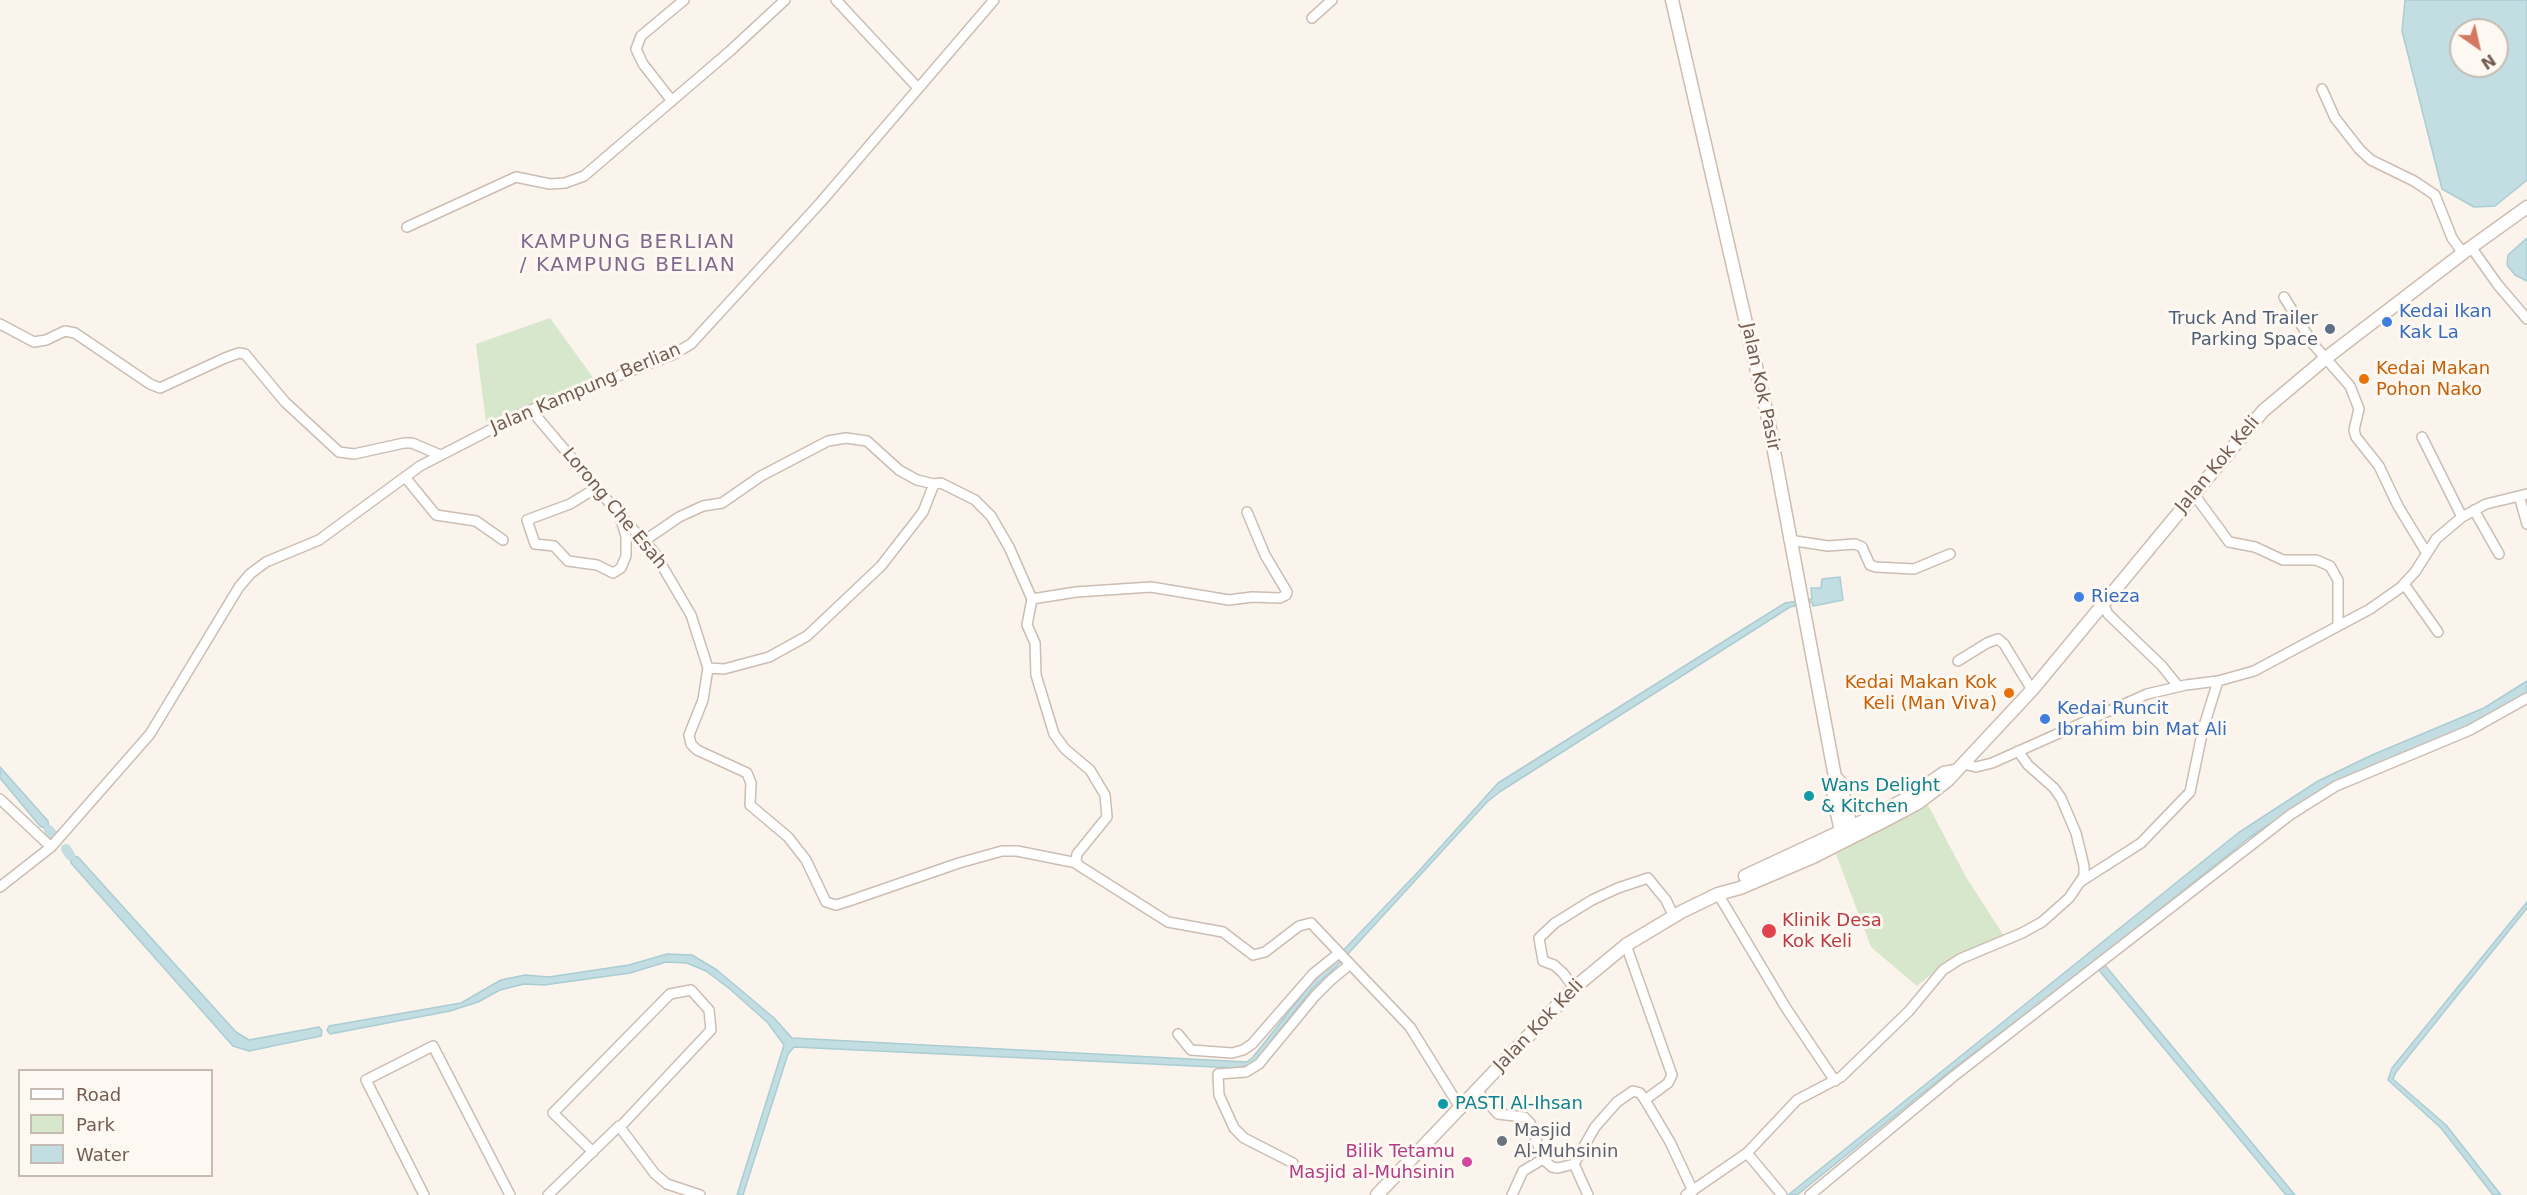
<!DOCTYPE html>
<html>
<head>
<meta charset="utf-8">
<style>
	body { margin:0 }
	#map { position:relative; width:2527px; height:1195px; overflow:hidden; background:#faf4ec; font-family:"DejaVu Sans",sans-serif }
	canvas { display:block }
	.legend { position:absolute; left:18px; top:1069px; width:195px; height:108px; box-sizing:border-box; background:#fdf9f2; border:2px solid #c6bbb2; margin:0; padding:8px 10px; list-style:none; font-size:18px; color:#735d51 }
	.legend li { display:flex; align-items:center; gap:12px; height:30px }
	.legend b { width:30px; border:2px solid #c6bbb2 }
	.north { position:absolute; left:2449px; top:18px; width:60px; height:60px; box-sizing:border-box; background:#fdf9f2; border:2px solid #c6bbb2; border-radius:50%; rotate:146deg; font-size:16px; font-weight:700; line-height:24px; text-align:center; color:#735d51 }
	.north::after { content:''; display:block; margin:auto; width:21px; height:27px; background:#d47861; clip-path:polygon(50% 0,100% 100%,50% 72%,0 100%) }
</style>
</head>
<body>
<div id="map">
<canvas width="2527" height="1195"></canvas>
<ul class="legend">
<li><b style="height:8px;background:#fff"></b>Road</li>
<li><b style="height:16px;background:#d7e7cb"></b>Park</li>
<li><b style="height:16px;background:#c2dee2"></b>Water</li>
</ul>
<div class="north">N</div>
</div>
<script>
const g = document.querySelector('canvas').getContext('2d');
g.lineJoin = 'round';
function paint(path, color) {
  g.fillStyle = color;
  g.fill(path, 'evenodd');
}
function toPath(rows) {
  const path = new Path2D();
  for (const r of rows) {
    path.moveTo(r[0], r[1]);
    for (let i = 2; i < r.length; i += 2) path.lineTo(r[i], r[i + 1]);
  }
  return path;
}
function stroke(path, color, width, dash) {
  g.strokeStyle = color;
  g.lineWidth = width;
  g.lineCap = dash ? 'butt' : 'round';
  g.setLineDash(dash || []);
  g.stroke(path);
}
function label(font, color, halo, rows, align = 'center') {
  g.font = font + ' "DejaVu Sans",sans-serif';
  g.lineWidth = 6;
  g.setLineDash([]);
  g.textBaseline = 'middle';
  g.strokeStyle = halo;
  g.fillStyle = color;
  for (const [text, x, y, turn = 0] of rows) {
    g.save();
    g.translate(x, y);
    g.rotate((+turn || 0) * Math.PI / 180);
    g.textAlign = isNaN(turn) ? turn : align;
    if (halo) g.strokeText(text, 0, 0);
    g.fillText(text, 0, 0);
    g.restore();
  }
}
paint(toPath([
	[550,318,594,379,486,422,476,344],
	[1928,805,1966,877,2004,936,1952,958,1917,986,1871,947,1836,854]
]), '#d7e7cb');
const water = toPath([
	[2405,0,2527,0,2527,180,2495,206,2474,207,2442,189,2402,31,2405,0],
	[2461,30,2497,30,2497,66,2461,66,2461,30],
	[2527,238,2527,281,2515,275,2507,265,2508,255,2527,238],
	[1840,577,1843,600,1813,606,1812,602,1790,607,1501,791,1487,802,1336,967,1313,988,1256,1060,1246,1066,1236,1068,794,1047,788,1054,743,1195,737,1195,784,1045,768,1023,731,990,706,971,687,963,666,962,630,973,544,985,524,984,500,990,478,1002,450,1011,330,1034,327,1030,329,1026,461,1003,501,980,525,975,549,977,629,965,667,954,692,955,717,970,774,1018,792,1038,1247,1062,1253,1057,1311,984,1418,872,1498,783,1785,603,1812,599,1811,588,1821,588,1822,579,1840,577],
	[2527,681,2527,694,2481,723,2326,787,2250,837,2099,958,2295,1195,2286,1195,2093,963,1950,1071,1797,1195,1788,1195,2238,833,2318,781,2372,755,2484,708,2527,681],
	[0,767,48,821,49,830,40,826,0,778,0,767],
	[70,855,78,857,236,1032,249,1040,319,1027,322,1031,321,1036,249,1051,233,1046,71,863,70,855],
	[2527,902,2527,908,2396,1072,2393,1079,2446,1125,2501,1195,2493,1195,2441,1128,2388,1080,2392,1068,2527,902]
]);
paint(water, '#c2dee2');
stroke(water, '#aacdd3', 1.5);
stroke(toPath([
	[49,830,54,836],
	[66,849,70,855]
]), '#c2dee2', 10);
const street = toPath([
	[836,0,917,87],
	[1312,18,1332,0],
	[2322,89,2335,118,2360,150,2371,160,2414,181,2435,195,2452,238,2463,253],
	[672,101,643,64,636,49,641,36,684,0],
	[407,227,516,177,550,184,565,183,584,176,730,51,785,0],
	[2471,247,2498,285,2527,319],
	[2284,297,2313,344,2350,386,2359,409,2354,430,2356,437,2379,466,2398,506,2426,552],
	[0,324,34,342,46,340,65,331,75,333,150,384,160,388,225,358,239,353,245,354,285,402,339,452,354,454,404,443,412,443,440,455],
	[531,410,619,514,654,552,691,615,708,668,703,700,689,735,691,744,697,750,747,773,751,783,750,805,788,837,806,860,826,902,836,905,846,902,959,863,1002,851,1017,851,1077,863],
	[2422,437,2462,517],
	[405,477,436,515,476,521,503,540],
	[596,488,570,504,527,520,535,544,554,546,568,561,597,565,613,573,621,568,626,556,626,536,620,517],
	[2193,493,2229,542,2255,547,2283,560,2316,560,2330,566,2338,580,2338,625],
	[2519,496,2527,524],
	[2474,510,2499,554],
	[1789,540,1828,546,1855,544,1862,547,1870,565,1876,567,1914,569,1950,554],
	[644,541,679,517,703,506,722,503,761,476,828,441,846,438,867,441,899,470,917,480,934,484],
	[2404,584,2438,632],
	[1032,599,1076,592,1151,587,1229,600,1252,597,1280,598,1286,595,1287,592,1265,555,1247,512],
	[2103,604,2108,614,2162,666,2178,686],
	[1958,661,1987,643,1998,639,2004,644,2032,690],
	[708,668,724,669,769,657,807,636,881,566,923,512,934,484,941,483,975,500,991,516,1009,547,1032,599,1027,625,1035,643,1036,675,1054,734,1065,749,1090,770,1105,795,1107,817,1077,854,1076,860,1078,865,1168,922,1223,932,1253,955,1265,952,1299,926,1311,923,1410,1027,1461,1109],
	[1964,764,1976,767,1992,763,2147,694,2186,685,2218,681,2254,671,2370,609,2400,588,2415,572,2436,539,2462,517,2486,504,2527,494],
	[0,799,51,847],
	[2080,882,2141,843,2190,792,2203,729,2218,681],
	[0,887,51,847,150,734,239,587,250,574,266,562,319,540,420,466,523,413,672,355,691,344,821,202,994,0],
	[1718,894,1786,1008,1835,1081],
	[1626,945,1672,1075,1668,1083,1645,1100,1670,1142,1693,1191],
	[1574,988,1563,973,1554,965,1543,961,1539,938,1555,923,1592,900,1618,888,1648,878,1666,900,1674,917],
	[1178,1034,1191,1050,1232,1053,1243,1050,1252,1044,1313,974,1339,953],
	[1477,1091,1498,1114,1524,1117,1530,1123,1543,1159,1552,1167,1558,1168,1574,1164,1595,1127,1617,1102,1633,1091,1640,1093,1645,1100],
	[593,1152,553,1113,670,994,691,990,709,1010,711,1030,620,1127],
	[1293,1163,1244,1138,1234,1128,1219,1095,1218,1074,1246,1072,1259,1064,1315,996,1331,980,1349,965],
	[1574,1164,1588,1195],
	[424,1195,366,1080,433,1046,510,1195],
	[548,1195,619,1126,655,1174,667,1184,700,1195],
	[1512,1195,1523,1171,1543,1159],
	[1686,1195,1747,1153],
	[1782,1195,1747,1153,1797,1100,1841,1077,1909,1011,1943,970,1960,959,2022,933,2042,922,2069,898,2084,876,2084,866,2076,833,2061,798,2054,788,2028,765,2018,751],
	[1810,1195,1954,1076,2290,815,2336,786,2470,730,2527,698]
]);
const secondary = toPath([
	[1672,0,1768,419,1835,777,1832,783,1835,804,1841,831,1847,833],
	[1835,777,1840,782,1851,827,1847,833],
	[1745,876,1874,816,1909,797,1944,773,1955,771],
	[1377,1195,1574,988,1626,945,1681,912,1718,894,1740,888,1813,857,1886,820,1918,803,1948,780,2032,690,2263,411,2326,358,2463,253,2527,207]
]);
stroke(street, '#ccbdb3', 12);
stroke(secondary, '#cebdb0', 15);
stroke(street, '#fff', 9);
stroke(secondary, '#fff', 12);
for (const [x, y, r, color] of [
	[2387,322,6,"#3f7fe0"],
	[2330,329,6,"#5c6f8a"],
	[2364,379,6,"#e8710a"],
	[2079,597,6,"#3f7fe0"],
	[2009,693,6,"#e8710a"],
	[2045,719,6,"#3f7fe0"],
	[1809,796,6,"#0f9aa8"],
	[1769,931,8,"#e0444e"],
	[1443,1104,6,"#0f9aa8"],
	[1502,1141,6,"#6b7280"],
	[1467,1162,6,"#d1479c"]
]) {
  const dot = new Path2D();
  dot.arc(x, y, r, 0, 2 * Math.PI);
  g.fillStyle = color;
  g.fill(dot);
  stroke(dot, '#fdf9f2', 2);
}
label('18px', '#366cbe', '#fdf9f2', [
	["Kedai Ikan",2399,312],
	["Kak La",2399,333],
	["Rieza",2091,597],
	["Kedai Runcit",2057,709],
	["Ibrahim bin Mat Ali",2057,730]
], 'left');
label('18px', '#4e5e75', '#fdf9f2', [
	["Truck And Trailer",2318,319],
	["Parking Space",2318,340]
], 'right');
label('18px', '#c56008', '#fdf9f2', [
	["Kedai Makan",2376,369],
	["Pohon Nako",2376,390],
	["Kedai Makan Kok",1997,683,"right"],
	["Keli (Man Viva)",1997,704,"right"]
], 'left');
label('18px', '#735d51', '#fdf9f2', [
	["Jalan Kok Pasir",1760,387,78],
	["Jalan Kampung Berlian",586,389,-23],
	["Jalan Kok Keli",2218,465,-50],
	["Lorong Che Esah",614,509,50],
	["Jalan Kok Keli",1539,1026,-46]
]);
label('18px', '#0d838f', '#fdf9f2', [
	["Wans Delight",1821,786],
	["& Kitchen",1821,807],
	["PASTI Al-Ihsan",1455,1104]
], 'left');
label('18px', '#be3a42', '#fdf9f2', [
	["Klinik Desa",1782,921],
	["Kok Keli",1782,942]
], 'left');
label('18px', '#5b616d', '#fdf9f2', [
	["Masjid",1514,1131],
	["Al-Muhsinin",1514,1152]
], 'left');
label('18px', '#b23c85', '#fdf9f2', [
	["Bilik Tetamu",1455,1152],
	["Masjid al-Muhsinin",1455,1173]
], 'right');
g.letterSpacing = '1.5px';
label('20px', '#81698e', '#fdf9f2', [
	["KAMPUNG BERLIAN",628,243],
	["/ KAMPUNG BELIAN",628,266]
]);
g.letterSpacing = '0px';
</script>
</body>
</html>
